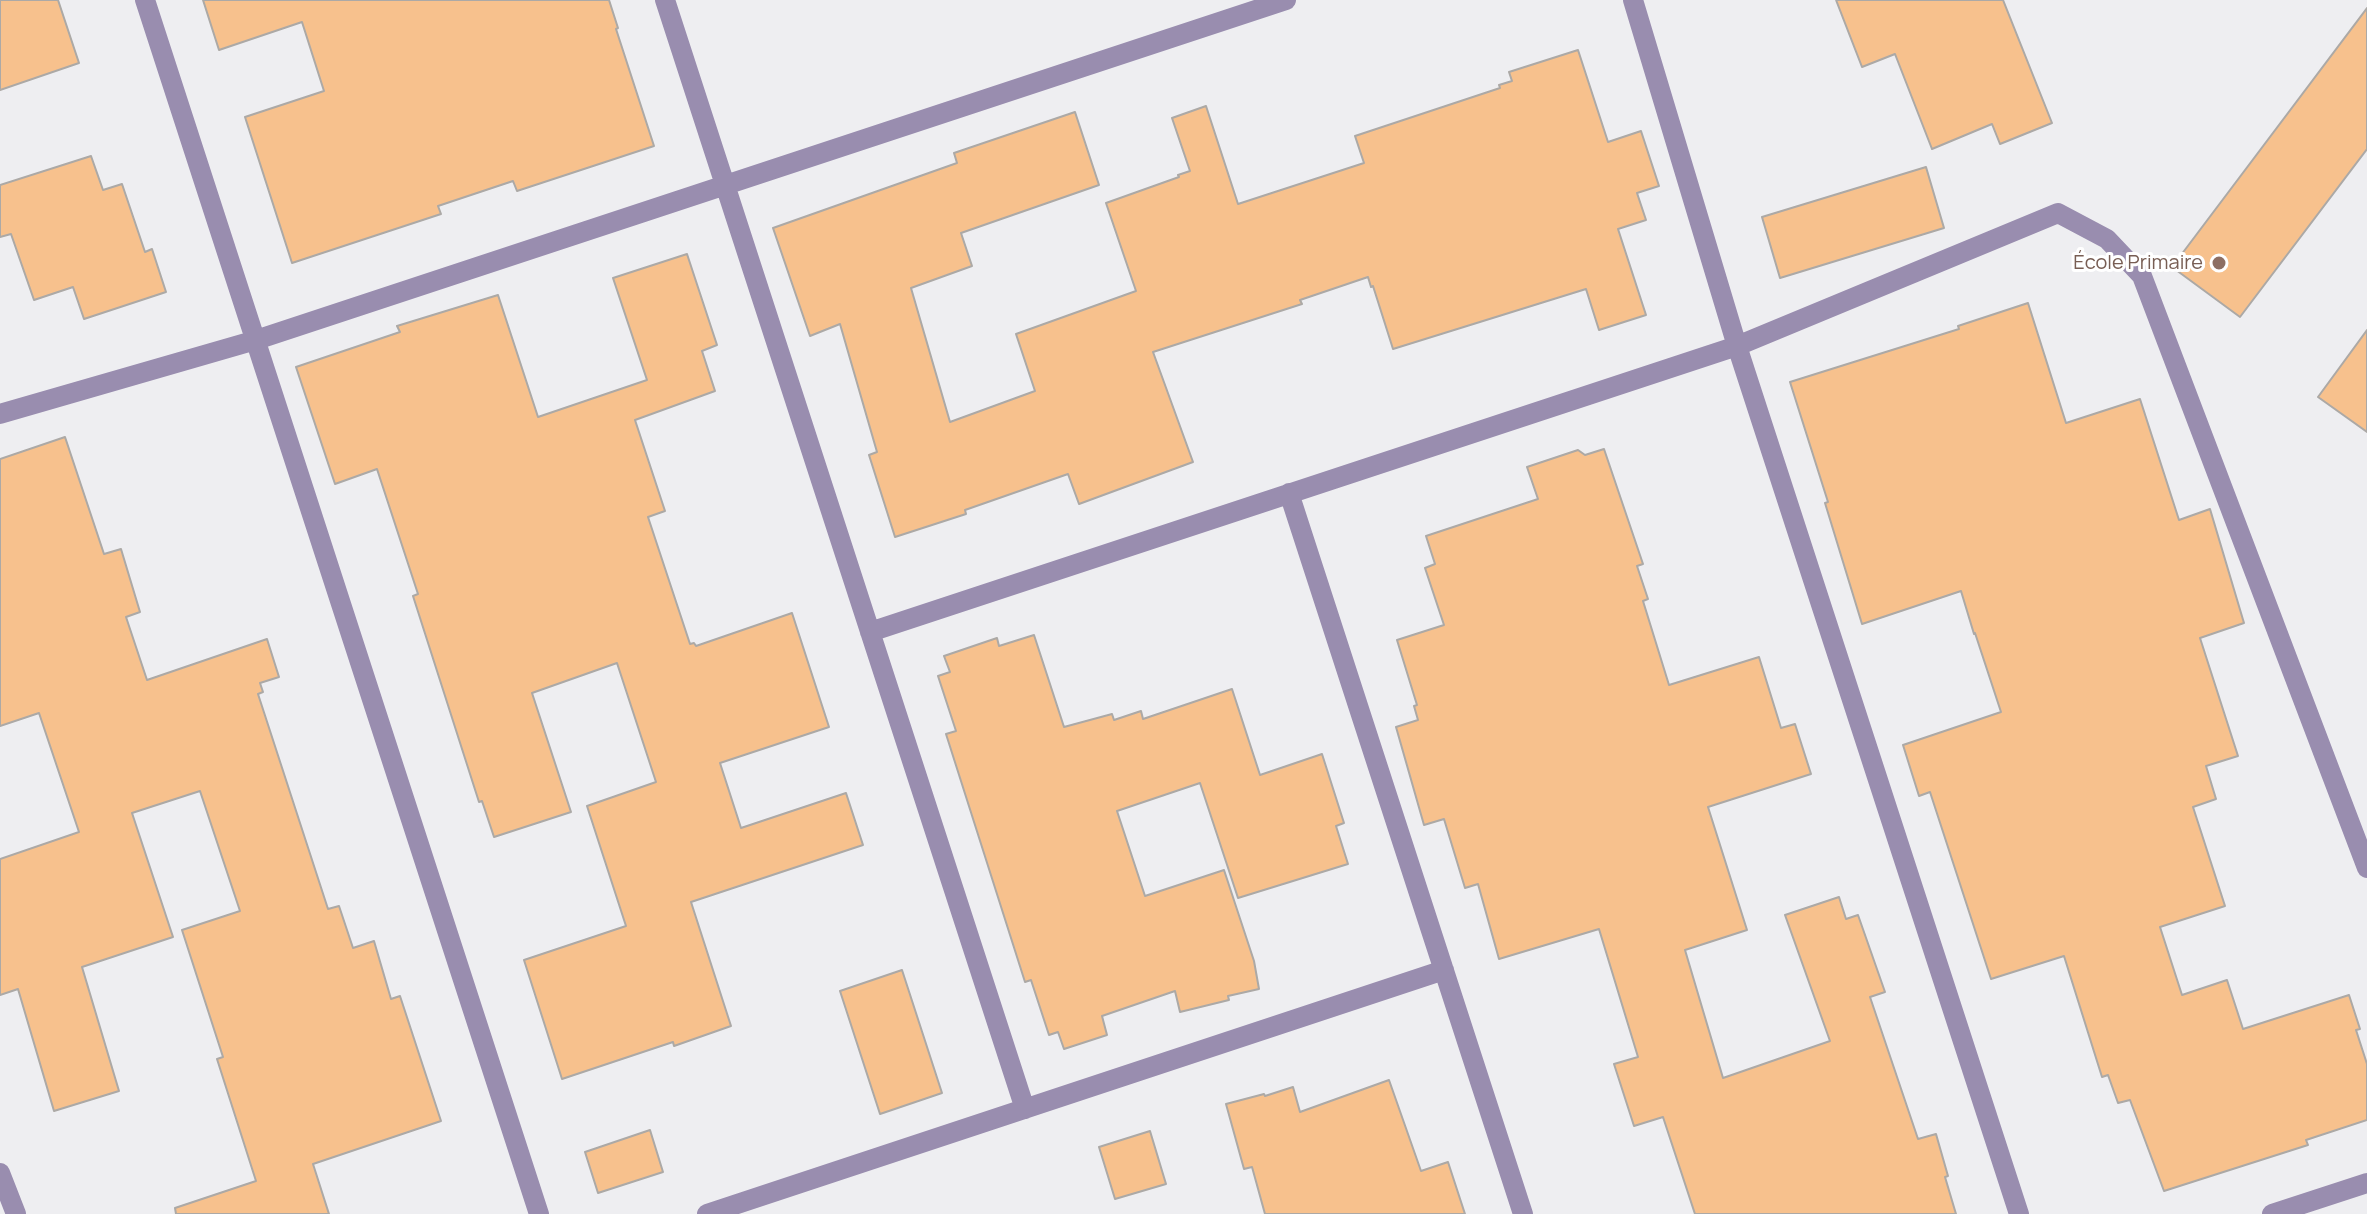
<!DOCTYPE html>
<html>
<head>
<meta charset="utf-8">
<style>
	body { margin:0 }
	canvas { display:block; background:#eeeef1 }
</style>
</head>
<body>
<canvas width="2367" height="1214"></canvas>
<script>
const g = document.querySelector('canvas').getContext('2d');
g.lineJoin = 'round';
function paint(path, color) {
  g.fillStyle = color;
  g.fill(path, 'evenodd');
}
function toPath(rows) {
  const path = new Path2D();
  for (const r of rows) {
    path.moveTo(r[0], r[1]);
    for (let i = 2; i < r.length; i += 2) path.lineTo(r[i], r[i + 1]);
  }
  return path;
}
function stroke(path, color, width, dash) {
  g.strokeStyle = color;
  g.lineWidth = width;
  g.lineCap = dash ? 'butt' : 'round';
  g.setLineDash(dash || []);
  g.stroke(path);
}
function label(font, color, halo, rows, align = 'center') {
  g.font = font + ' Manrope,sans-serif';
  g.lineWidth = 6;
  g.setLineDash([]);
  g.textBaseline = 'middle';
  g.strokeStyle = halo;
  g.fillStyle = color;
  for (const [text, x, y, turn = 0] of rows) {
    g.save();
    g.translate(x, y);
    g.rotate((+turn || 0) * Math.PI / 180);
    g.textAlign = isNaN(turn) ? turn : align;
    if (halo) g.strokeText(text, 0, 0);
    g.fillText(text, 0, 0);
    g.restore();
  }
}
const building = toPath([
	[0,0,58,0,79,63,0,90,0,0],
	[203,0,609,0,618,28,616,29,654,146,517,191,513,181,438,206,441,214,292,263,245,117,324,91,302,22,219,50,203,0],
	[1836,0,2003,0,2052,123,2000,144,1992,124,1932,149,1895,54,1862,67,1836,0],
	[2367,8,2367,149,2240,317,2172,267,2367,8],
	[1578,50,1608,142,1641,131,1659,186,1637,193,1646,220,1618,229,1646,315,1599,330,1586,289,1393,349,1373,286,1371,287,1368,277,1300,300,1302,304,1153,352,1193,462,1079,504,1068,474,965,510,966,514,895,537,869,455,877,452,840,324,810,336,773,228,957,163,954,153,1075,112,1099,185,961,233,972,266,911,288,950,422,1035,391,1016,334,1136,291,1106,203,1179,177,1178,175,1190,171,1172,118,1206,106,1238,204,1364,163,1355,136,1500,88,1499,85,1512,81,1509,72,1578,50],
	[91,156,103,190,122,184,145,252,152,249,166,292,84,319,73,287,34,300,11,234,0,237,0,185,91,156],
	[1926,167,1944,228,1780,278,1762,217,1926,167],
	[687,254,717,345,702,351,715,391,635,420,665,511,648,517,690,644,694,643,696,646,792,613,829,727,720,763,741,828,846,793,863,845,691,902,731,1026,674,1046,673,1042,562,1079,524,960,626,926,587,806,656,782,617,663,532,693,571,812,494,837,482,801,479,802,413,596,418,594,377,469,335,484,296,367,400,332,397,326,498,295,538,417,647,380,613,278,687,254],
	[2028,303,2066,423,2140,399,2179,520,2210,509,2244,623,2200,638,2238,756,2206,766,2216,799,2193,807,2225,906,2160,927,2182,995,2227,980,2243,1029,2349,995,2360,1029,2356,1030,2367,1064,2367,1120,2306,1140,2308,1145,2164,1191,2130,1100,2118,1103,2108,1075,2102,1077,2064,956,1991,979,1930,792,1919,796,1903,745,2001,712,1975,633,1974,634,1961,591,1862,624,1825,503,1828,502,1790,382,1959,329,1958,326,2028,303],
	[2367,330,2367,432,2318,397,2367,330],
	[65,437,104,554,121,549,140,612,126,617,147,680,267,639,279,677,260,683,263,692,258,694,328,909,339,906,353,948,374,941,391,999,400,996,441,1121,313,1164,329,1214,176,1214,175,1208,256,1181,217,1059,223,1057,182,930,240,911,200,791,132,813,173,937,82,967,119,1091,54,1111,18,989,0,995,0,859,79,832,39,713,0,726,0,459,65,437],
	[1604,449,1643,564,1637,566,1648,599,1643,601,1669,685,1759,657,1781,728,1795,724,1811,774,1708,807,1747,930,1685,950,1723,1078,1830,1041,1785,915,1839,897,1846,919,1858,915,1885,992,1870,997,1918,1139,1936,1134,1948,1176,1945,1177,1956,1214,1695,1214,1663,1117,1634,1126,1614,1064,1638,1057,1599,929,1499,959,1478,884,1465,888,1444,819,1424,825,1396,727,1418,720,1414,706,1417,705,1397,640,1444,625,1425,568,1435,564,1426,536,1538,499,1527,467,1578,450,1585,455,1604,449],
	[1034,635,1064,727,1112,714,1114,720,1141,711,1143,719,1232,689,1260,775,1322,754,1344,823,1336,826,1348,864,1238,898,1200,783,1117,811,1145,896,1224,870,1254,961,1259,989,1228,996,1229,1000,1180,1012,1175,991,1102,1016,1107,1035,1064,1049,1058,1032,1049,1035,1031,980,1025,982,946,734,956,731,938,676,950,672,944,656,997,638,999,646,1034,635],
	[902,970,942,1093,880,1114,840,991,902,970],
	[1389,1080,1421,1171,1448,1162,1465,1214,1265,1214,1252,1167,1244,1169,1226,1104,1264,1094,1265,1096,1293,1087,1300,1112,1389,1080],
	[650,1130,663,1172,598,1193,585,1152,650,1130],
	[1150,1131,1166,1184,1115,1199,1099,1147,1150,1131]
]);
paint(building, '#f7c18d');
stroke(building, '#aca9a6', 2);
stroke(toPath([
	[145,0,539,1214],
	[665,0,1025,1109],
	[1633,0,1737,346,2019,1214],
	[0,414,256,340,1286,0],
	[1289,493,1523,1214],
	[870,632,1737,346,2058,213,2107,239,2142,276,2367,868],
	[0,1173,16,1214],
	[707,1214,1444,970],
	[2272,1214,2367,1183]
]), '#998daf', 20);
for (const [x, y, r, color] of [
	[2219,263,8,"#8d6e63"]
]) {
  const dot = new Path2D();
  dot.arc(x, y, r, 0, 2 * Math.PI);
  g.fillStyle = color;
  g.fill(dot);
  stroke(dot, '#fff', 3);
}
label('20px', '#785e54', '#fff', [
	["École Primaire",2203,263]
], 'right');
</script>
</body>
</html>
